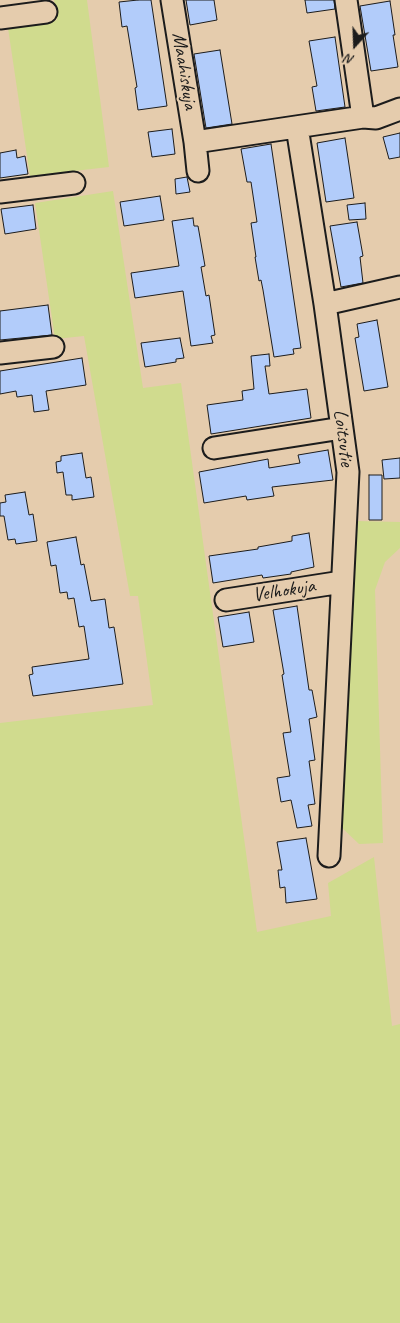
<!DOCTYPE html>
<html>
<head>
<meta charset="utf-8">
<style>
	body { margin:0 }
	#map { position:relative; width:400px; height:1323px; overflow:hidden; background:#e5ccad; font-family:Caveat,sans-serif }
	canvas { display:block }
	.north { position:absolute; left:330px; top:20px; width:50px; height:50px; -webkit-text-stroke:4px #e5ccad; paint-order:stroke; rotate:200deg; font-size:14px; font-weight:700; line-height:20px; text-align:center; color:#1c1c1c }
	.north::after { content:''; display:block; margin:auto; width:18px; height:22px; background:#1c1c1c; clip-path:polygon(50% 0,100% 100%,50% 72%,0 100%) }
</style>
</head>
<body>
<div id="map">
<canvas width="400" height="1323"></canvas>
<div class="north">N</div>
</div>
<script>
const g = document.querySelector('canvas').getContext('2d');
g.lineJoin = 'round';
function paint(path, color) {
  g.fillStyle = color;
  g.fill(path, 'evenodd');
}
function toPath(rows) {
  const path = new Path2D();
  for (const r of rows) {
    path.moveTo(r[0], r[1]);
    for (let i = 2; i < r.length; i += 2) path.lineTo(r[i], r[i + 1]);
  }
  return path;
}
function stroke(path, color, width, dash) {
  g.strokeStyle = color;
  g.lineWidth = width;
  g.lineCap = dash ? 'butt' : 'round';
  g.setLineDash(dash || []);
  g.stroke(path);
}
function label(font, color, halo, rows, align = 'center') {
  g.font = font + ' Caveat,sans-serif';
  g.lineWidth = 4.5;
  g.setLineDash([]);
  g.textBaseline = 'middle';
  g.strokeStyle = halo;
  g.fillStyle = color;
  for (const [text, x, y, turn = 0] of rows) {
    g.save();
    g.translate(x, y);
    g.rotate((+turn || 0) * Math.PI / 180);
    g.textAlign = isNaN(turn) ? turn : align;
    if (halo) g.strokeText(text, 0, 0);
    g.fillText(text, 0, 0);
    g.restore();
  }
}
paint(toPath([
	[54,0,87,0,109,167,30,176,8,28,57,20],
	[113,191,143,388,181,383,257,932,331,916,328,883,374,857,392,1026,400,1024,400,1323,0,1323,0,723,153,705,138,596,130,596,84,336,55,339,35,203],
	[357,521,400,522,400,548,385,562,375,590,383,843,359,844,338,824]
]), '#d0db8e');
const building = toPath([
	[138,0,151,0,167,106,138,110,135,88,137,87,127,26,122,27,119,2,138,0],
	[186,0,214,0,217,20,190,25,186,0],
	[305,0,334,0,335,9,307,13,305,0],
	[390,1,395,35,393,35,398,67,371,71,360,6,390,1],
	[335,37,345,107,316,111,312,87,317,86,309,41,335,37],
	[220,50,232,124,206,128,194,54,220,50],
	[172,129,175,154,152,157,148,132,172,129],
	[400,133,400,157,389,159,383,137,400,133],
	[345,138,354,198,326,202,317,143,345,138],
	[271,144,301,348,293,349,294,354,274,357,263,290,261,280,259,281,255,257,256,257,251,223,257,222,251,182,247,182,241,149,271,144],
	[16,150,17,158,25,156,28,174,0,178,0,153,16,150],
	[187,177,190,192,176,194,175,179,187,177],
	[160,196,164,220,124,226,120,202,160,196],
	[365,203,366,219,349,220,347,205,365,203],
	[33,205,36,229,5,234,1,209,33,205],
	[193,218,194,226,198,226,205,266,201,267,206,296,209,295,215,335,211,336,213,343,191,346,183,291,135,298,131,273,179,266,172,221,193,218],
	[357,222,363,256,360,257,363,283,341,287,330,226,357,222],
	[48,305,52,335,0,340,0,311,48,305],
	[377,320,388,387,364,391,355,338,359,337,357,324,377,320],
	[180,338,184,358,176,359,176,362,145,367,141,343,180,338],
	[269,354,270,366,265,366,269,394,307,389,311,418,211,434,207,405,243,400,242,391,254,389,251,356,269,354],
	[82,358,86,385,46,391,49,410,34,412,32,395,17,397,16,391,0,394,0,371,82,358],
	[328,450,333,480,272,487,274,496,247,500,246,496,204,503,199,472,268,459,269,468,300,463,298,455,328,450],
	[82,453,86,478,91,477,94,497,72,500,72,495,66,495,63,472,57,473,56,462,61,461,61,456,82,453],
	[400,458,400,478,384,479,382,460,400,458],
	[369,475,382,475,382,520,369,520,369,475],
	[25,492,29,515,33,514,37,541,16,544,15,539,8,540,4,516,0,516,0,503,6,502,5,495,25,492],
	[309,533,314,567,291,572,291,574,263,578,262,575,213,583,209,556,258,549,258,547,292,541,292,536,309,533],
	[76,537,81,565,84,564,91,601,105,599,109,628,114,627,123,684,33,696,29,675,33,674,32,667,89,659,84,626,79,627,74,598,68,599,67,592,60,593,56,565,51,566,47,542,76,537],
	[297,606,309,690,312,690,317,717,309,719,315,760,309,761,315,804,308,805,312,826,297,828,291,800,281,802,277,778,290,776,283,733,291,732,282,675,284,674,273,610,297,606],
	[249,612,254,642,223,647,218,617,249,612],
	[306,838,317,899,286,903,285,887,280,888,278,870,282,870,277,842,306,838]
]);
paint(building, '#b2ccfa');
stroke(building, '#1c1c1c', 1);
const minor = toPath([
	[172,0,195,142,198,171],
	[346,0,363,117],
	[0,18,46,12],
	[297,127,325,304,348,472,329,856],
	[195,142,363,117,376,118,400,109],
	[0,192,74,183],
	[325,304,400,287],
	[0,353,53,347],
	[214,448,342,428],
	[226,600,342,582]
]);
stroke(minor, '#1c1c1c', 25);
stroke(minor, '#e5ccad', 21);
label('20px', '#1c1c1c', '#e5ccad', [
	["Maahiskuja",184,71,81],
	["Loitsutie",343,438,83],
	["Velhokuja",284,591,-9]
]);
</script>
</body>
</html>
